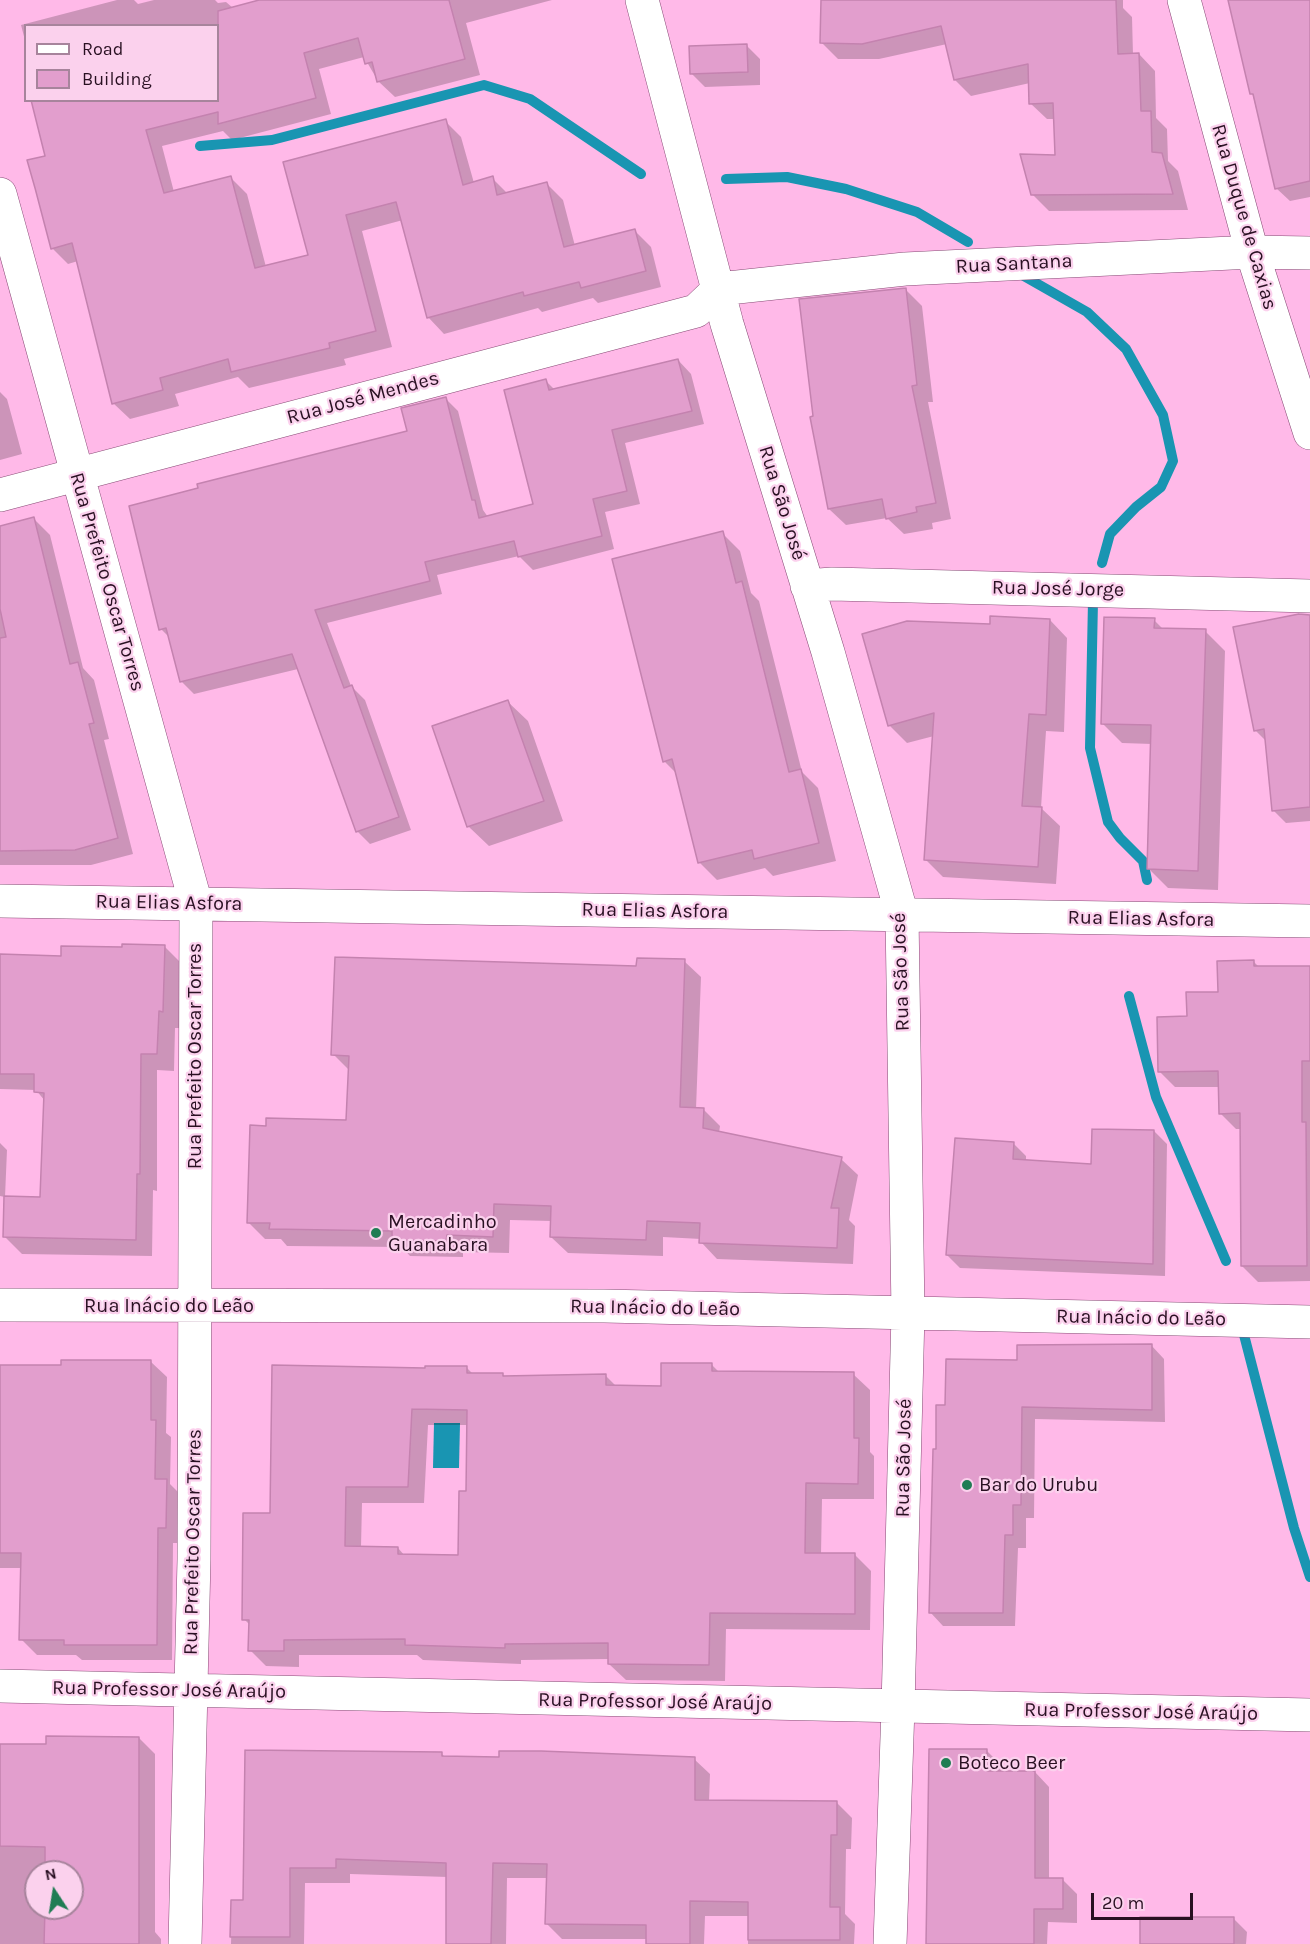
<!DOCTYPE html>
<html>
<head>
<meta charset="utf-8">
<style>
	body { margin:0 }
	#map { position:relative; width:1310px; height:1944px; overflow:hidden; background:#ffb9e8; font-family:Karla,sans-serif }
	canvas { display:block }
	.legend { position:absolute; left:24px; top:24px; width:195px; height:78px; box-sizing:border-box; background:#fbd1ed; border:2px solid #a7849c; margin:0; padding:8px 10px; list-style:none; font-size:18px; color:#291022 }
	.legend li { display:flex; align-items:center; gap:12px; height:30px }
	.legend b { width:30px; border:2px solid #a7849c }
	.north { position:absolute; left:24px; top:1860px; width:60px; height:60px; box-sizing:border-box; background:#fbd1ed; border:2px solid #a7849c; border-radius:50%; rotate:348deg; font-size:16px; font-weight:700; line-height:24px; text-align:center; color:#291022 }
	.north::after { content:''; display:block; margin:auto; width:21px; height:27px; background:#207d54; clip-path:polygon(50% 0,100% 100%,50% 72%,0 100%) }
	.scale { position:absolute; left:1091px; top:1893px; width:102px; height:27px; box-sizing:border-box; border:3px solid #291022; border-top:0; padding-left:8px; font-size:18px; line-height:21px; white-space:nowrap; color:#291022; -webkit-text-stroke:4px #fbd1ed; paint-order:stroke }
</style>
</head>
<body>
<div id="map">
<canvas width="1310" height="1944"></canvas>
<ul class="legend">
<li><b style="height:8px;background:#fff"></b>Road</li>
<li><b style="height:16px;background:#e29ecd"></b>Building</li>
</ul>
<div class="north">N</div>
<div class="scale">20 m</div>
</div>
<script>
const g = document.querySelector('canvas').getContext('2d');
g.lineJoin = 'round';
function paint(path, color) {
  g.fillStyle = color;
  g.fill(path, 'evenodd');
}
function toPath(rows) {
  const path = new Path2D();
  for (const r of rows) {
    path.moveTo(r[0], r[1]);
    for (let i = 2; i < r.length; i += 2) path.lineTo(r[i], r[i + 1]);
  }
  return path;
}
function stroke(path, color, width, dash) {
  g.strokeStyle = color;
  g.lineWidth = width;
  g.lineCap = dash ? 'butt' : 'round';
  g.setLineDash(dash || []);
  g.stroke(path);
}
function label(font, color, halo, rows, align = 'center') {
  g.font = font + ' Karla,sans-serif';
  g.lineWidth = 4.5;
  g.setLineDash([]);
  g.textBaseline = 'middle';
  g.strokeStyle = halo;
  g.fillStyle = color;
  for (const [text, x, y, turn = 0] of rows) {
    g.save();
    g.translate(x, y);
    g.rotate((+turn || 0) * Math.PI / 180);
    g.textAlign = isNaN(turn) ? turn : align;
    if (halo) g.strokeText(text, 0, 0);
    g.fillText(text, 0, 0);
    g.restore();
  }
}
paint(toPath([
	[434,1423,460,1423,459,1468,433,1468]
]), '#1995b2');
paint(toPath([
	[117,0,134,0,138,4,154,0,215,0,218,3,226,2,233,8,265,0,552,0,466,23,480,75,395,97,378,81,364,57,319,69,331,114,232,140,223,131,162,146,174,192,231,178,247,194,266,267,310,256,285,163,445,121,461,137,474,183,492,178,508,194,547,184,563,200,575,246,635,231,651,247,661,287,598,303,593,298,542,312,538,308,444,334,428,317,403,220,362,231,392,347,344,359,346,365,249,388,238,377,175,394,179,406,130,419,113,403,78,261,68,264,52,248,29,162,218,100,218,26,26,26,26,44,21,25],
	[822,0,1123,0,1123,8,1132,17,1133,55,1139,54,1155,71,1156,118,1167,129,1168,161,1178,171,1188,210,1049,211,1033,195,1056,157,1055,119,1047,119,1030,103,1030,83,971,96,955,80,947,44,879,59,838,59,821,42],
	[1229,0,1310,0,1310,197,1290,201,1276,188],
	[746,45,760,59,760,85,705,87,691,73],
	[905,289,922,306,933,402,928,402,951,519,932,523,933,529,904,534,887,518,846,525,829,509,814,418],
	[678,360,691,374,704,424,625,443,640,504,605,512,614,549,533,570,519,556,437,575,442,594,327,623,351,686,365,700,411,830,370,844,357,831,298,669,194,694,181,681,170,638,161,629,409,433,445,398,458,411,483,510,488,517,534,505,546,381,555,390],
	[0,392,7,399,22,454,0,460],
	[34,519,50,535,83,668,94,680,109,739,104,740,133,854,91,865,0,865,0,527],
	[722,533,740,551,751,593,759,601,802,772,818,788,836,861,773,876,765,868,717,880,699,862,677,774,664,761],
	[1310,616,1310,821,1286,823,1273,810,1266,741,1255,730],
	[1050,620,1067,638,1064,732,1046,731,1041,808,1060,826,1056,884,943,877,925,859,934,736,907,743,889,725],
	[1154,620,1164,630,1205,631,1225,651,1218,890,1168,888,1148,868,1152,744,1122,743,1102,723],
	[508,702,528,721,563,821,489,846,469,827,434,727],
	[63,947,165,947,182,964,180,1028,175,1028,174,1071,157,1070,157,1191,153,1190,152,1256,22,1254,5,1237,42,1199,45,1101,36,1090,0,1089,0,956,62,958],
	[684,961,701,977,696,1109,703,1109,720,1126,719,1133,841,1159,858,1175,849,1220,855,1226,853,1264,717,1259,701,1242,701,1239,663,1237,663,1256,568,1253,551,1237,552,1221,510,1220,509,1253,463,1252,463,1257,410,1256,402,1247,287,1246,281,1239,265,1239,248,1222,348,1122,350,1071,333,1054,638,968],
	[1254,962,1259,967,1310,966,1310,1281,1258,1282,1242,1266,1241,1129,1236,1129,1220,1113,1220,1087,1175,1087,1160,1072,1188,1018],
	[1154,1131,1167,1144,1165,1276,960,1268,947,1255,1013,1143,1026,1156,1026,1161,1093,1166],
	[0,1143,7,1150,5,1197,0,1196],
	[1151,1345,1164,1359,1165,1422,1035,1419,1034,1518,1026,1518,1026,1548,1018,1548,1015,1626,943,1626,930,1612,937,1451,946,1407,1018,1362],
	[151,1362,167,1377,166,1433,171,1437,170,1484,182,1496,182,1543,173,1543,172,1660,82,1660,76,1655,37,1655,21,1639,22,1568,0,1568,0,1366,63,1367],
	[712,1365,719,1372,853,1374,870,1390,870,1452,874,1456,874,1499,822,1499,821,1555,855,1555,871,1571,870,1630,726,1629,725,1681,626,1680,609,1664,609,1659,521,1660,521,1664,423,1660,417,1655,299,1655,299,1667,266,1666,250,1650,250,1625,244,1619,271,1515,427,1370,467,1368,473,1374,502,1374,505,1377,605,1375,617,1387,662,1387],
	[428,1425,468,1425,467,1493,460,1556,405,1556,398,1548,361,1547,362,1503,424,1503],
	[139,1738,155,1754,155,1932,161,1939,161,1944,0,1944,0,1761,48,1746],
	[36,1872,72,1872,72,1908,36,1908],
	[986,1750,1001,1765,1001,1772,1035,1772,1049,1787,1049,1879,1063,1880,1077,1894,1077,1923,1048,1922,1047,1944,927,1944],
	[441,1753,446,1758,694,1759,710,1774,709,1801,836,1802,852,1818,851,1849,846,1849,845,1914,855,1924,854,1944,748,1944,748,1916,705,1916,704,1944,647,1944,647,1939,562,1939,547,1924,548,1878,507,1878,506,1944,447,1944,448,1877,350,1874,350,1883,305,1883,304,1944,231,1944,232,1901,244,1901],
	[1233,1918,1247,1932,1246,1944,1141,1944]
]), '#0003');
stroke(toPath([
	[200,146,272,140,484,85,530,99,641,174],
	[726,179,787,177,846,189,917,212,968,242],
	[1022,275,1087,312,1126,349,1163,415,1173,461,1161,487,1136,507,1110,534,1102,563],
	[1093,601,1090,748,1108,822,1120,838,1143,861,1147,880],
	[1129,996,1156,1097,1226,1261],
	[1243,1331,1294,1528,1310,1577]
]), '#1995b2', 10);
const building = toPath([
	[259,0,449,0,465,59,377,82,372,62,365,64,358,38,304,53,316,98,218,124,218,112,146,130,164,193,231,176,255,268,308,255,283,162,446,119,463,185,493,176,497,195,547,182,564,247,635,229,646,271,581,288,579,282,524,296,523,292,427,318,396,202,346,215,376,331,329,343,330,348,231,372,228,359,160,378,163,390,112,404,72,243,51,249,35,188,27,160,45,156,31,100,218,100,218,11,259,0],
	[821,0,1116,0,1118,54,1139,53,1141,111,1151,111,1152,152,1162,153,1173,194,1031,195,1020,154,1055,155,1053,103,1029,104,1028,64,954,80,941,26,862,44,820,43,821,0],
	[1228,0,1310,0,1310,181,1275,189,1253,94,1250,94,1228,0],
	[747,44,748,72,690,74,689,46,747,44],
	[906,288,917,385,912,386,936,503,916,507,917,512,886,519,882,499,828,509,810,417,813,416,799,299,906,288],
	[678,359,692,411,612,430,627,491,593,499,602,536,518,557,514,541,425,562,430,581,315,610,344,688,352,685,399,817,356,832,292,654,180,682,166,628,159,630,129,506,198,488,197,484,407,431,401,408,446,397,472,500,475,500,479,518,533,504,504,390,546,379,549,390,678,359],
	[34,517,70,664,78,662,94,723,89,724,118,838,75,850,0,851,0,638,6,637,0,609,0,526,34,517],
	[723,531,736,583,742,581,789,772,801,769,819,843,754,859,752,850,698,863,672,759,663,762,612,559,723,531],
	[1299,614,1310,615,1310,807,1272,811,1264,729,1254,731,1233,627,1299,614],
	[990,616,1050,619,1046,715,1029,714,1022,806,1042,807,1038,867,924,860,934,713,888,726,862,634,907,621,990,624,990,616],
	[1104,617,1155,618,1154,628,1206,629,1198,871,1147,869,1151,725,1101,724,1104,617],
	[508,700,544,801,467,827,432,726,508,700],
	[122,944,165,945,163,1012,159,1011,157,1054,141,1054,140,1174,137,1174,136,1240,3,1237,4,1196,40,1197,44,1093,34,1092,34,1074,0,1074,0,954,61,956,61,946,122,947,122,944],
	[335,957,636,966,637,958,685,959,680,1107,704,1108,703,1128,842,1157,831,1208,839,1208,837,1248,699,1243,700,1223,647,1221,646,1240,550,1237,551,1206,494,1204,493,1237,447,1235,446,1241,392,1240,392,1231,269,1229,270,1223,247,1223,250,1125,266,1126,266,1118,346,1120,349,1056,331,1055,335,957],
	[1254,960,1254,966,1310,966,1310,1061,1302,1061,1302,1122,1306,1122,1307,1266,1241,1266,1240,1113,1219,1114,1218,1071,1158,1072,1157,1017,1187,1016,1186,992,1218,992,1217,961,1254,960],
	[1092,1129,1154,1130,1153,1264,946,1255,955,1138,1014,1142,1013,1159,1091,1164,1092,1129],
	[1152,1344,1152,1410,1022,1407,1021,1505,1013,1505,1013,1535,1005,1535,1003,1613,929,1613,933,1449,936,1449,936,1405,945,1405,946,1359,1017,1360,1017,1345,1152,1344],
	[61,1360,151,1360,151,1420,156,1420,155,1479,167,1479,166,1528,158,1528,157,1645,64,1645,64,1640,19,1640,21,1553,0,1553,0,1365,61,1365,61,1360],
	[661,1363,712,1363,712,1371,854,1372,854,1438,859,1438,858,1484,806,1483,805,1553,855,1553,855,1614,710,1613,709,1665,608,1664,608,1643,505,1644,505,1648,405,1645,405,1639,284,1640,284,1651,248,1651,249,1620,242,1620,243,1513,270,1513,272,1365,425,1368,425,1366,467,1366,467,1373,503,1373,503,1376,606,1374,606,1385,661,1386,661,1363],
	[412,1409,467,1410,466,1491,459,1491,458,1555,398,1554,398,1547,345,1546,346,1487,408,1487,412,1409],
	[46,1736,139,1737,139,1944,44,1944,45,1908,72,1908,72,1872,45,1872,45,1847,0,1846,0,1744,46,1744,46,1736],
	[929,1749,987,1749,987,1771,1035,1771,1035,1878,1063,1878,1063,1909,1034,1909,1034,1944,926,1944,929,1749],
	[245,1750,442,1752,442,1756,499,1757,499,1751,541,1751,695,1757,695,1800,837,1801,837,1835,831,1835,830,1907,840,1907,840,1940,748,1940,748,1902,690,1901,690,1944,646,1944,646,1925,545,1924,547,1864,493,1863,491,1944,446,1944,446,1863,336,1859,336,1868,290,1868,290,1937,230,1937,231,1900,243,1900,245,1750],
	[1140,1917,1234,1917,1234,1944,1140,1944,1140,1917]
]);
paint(building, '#e29ecd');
stroke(building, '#c482af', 1.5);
const minor = toPath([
	[642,0,727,324,828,652,902,915,908,1313,898,1707,890,1944],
	[1184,0,1252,252,1310,433],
	[0,194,196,904,194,1559,185,1944],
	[0,495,696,311,719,289,905,269,1252,252,1310,253],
	[807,586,832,584,1310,596],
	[0,901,1310,921],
	[0,1305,604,1306,1310,1322],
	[0,1686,1310,1715]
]);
stroke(minor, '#874b75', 34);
stroke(minor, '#fff', 33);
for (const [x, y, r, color] of [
	[376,1233,6,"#207d54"],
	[967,1485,6,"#207d54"],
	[946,1763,6,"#207d54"]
]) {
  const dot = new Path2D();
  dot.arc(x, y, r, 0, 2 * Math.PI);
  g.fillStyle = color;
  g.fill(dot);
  stroke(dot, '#fbd1ed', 2);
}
label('20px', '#291022', '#fbd1ed', [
	["Rua Duque de Caxias",1244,217,74],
	["Rua Santana",1014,264,-3],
	["Rua José Mendes",363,398,-15],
	["Rua São José",782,503,73],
	["Rua Prefeito Oscar Torres",107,582,74],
	["Rua José Jorge",1058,589,1],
	["Rua Elias Asfora",169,903,1],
	["Rua Elias Asfora",655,911,1],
	["Rua Elias Asfora",1141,919,1],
	["Rua São José",901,972,-92],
	["Rua Prefeito Oscar Torres",195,1056,-90],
	["Rua Inácio do Leão",169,1306],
	["Rua Inácio do Leão",655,1308,1],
	["Rua Inácio do Leão",1141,1318,1],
	["Rua São José",904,1458,-89],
	["Rua Prefeito Oscar Torres",193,1542,-89],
	["Rua Professor José Araújo",169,1690,1],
	["Rua Professor José Araújo",655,1702,1],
	["Rua Professor José Araújo",1141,1712,1]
]);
label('20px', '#291022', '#fbd1ed', [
	["Mercadinho",388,1222],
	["Guanabara",388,1245],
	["Bar do Urubu",979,1485],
	["Boteco Beer",958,1763]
], 'left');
</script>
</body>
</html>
